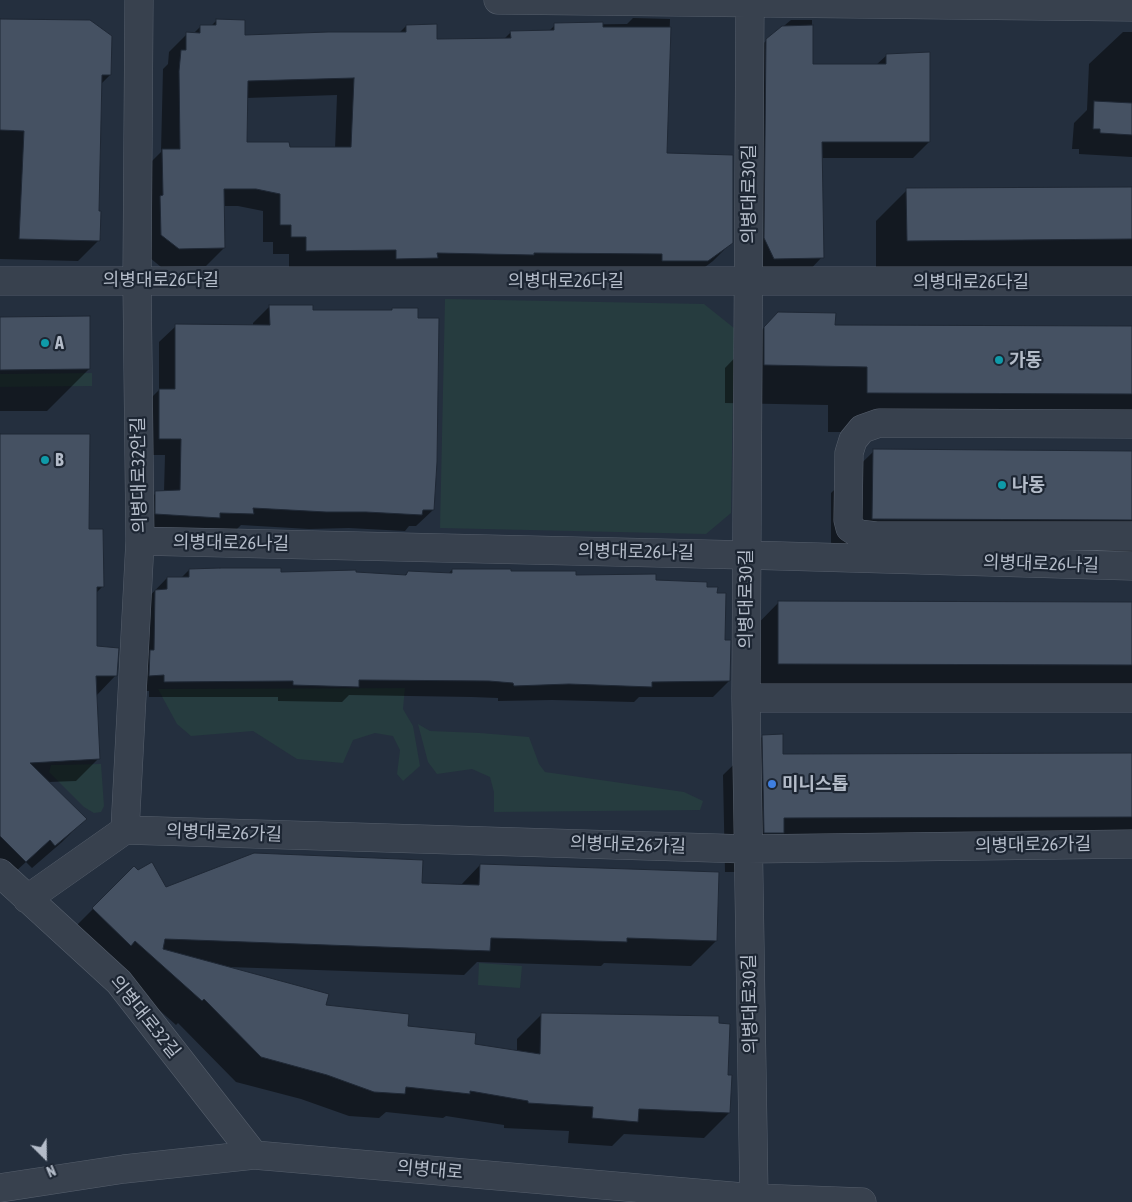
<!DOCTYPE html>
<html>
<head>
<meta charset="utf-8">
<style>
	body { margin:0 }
	#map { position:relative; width:1132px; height:1202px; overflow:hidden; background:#242f3e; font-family:"Asap Condensed",sans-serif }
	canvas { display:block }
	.north { position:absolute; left:20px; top:1132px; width:50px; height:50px; -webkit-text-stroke:4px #1d2633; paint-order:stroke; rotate:157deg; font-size:14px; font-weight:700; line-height:20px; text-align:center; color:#b4bcc9 }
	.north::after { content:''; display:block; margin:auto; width:18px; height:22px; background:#b4bcc9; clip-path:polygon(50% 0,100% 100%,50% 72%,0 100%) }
</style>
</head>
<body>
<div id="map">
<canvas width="1132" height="1202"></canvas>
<div class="north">N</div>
</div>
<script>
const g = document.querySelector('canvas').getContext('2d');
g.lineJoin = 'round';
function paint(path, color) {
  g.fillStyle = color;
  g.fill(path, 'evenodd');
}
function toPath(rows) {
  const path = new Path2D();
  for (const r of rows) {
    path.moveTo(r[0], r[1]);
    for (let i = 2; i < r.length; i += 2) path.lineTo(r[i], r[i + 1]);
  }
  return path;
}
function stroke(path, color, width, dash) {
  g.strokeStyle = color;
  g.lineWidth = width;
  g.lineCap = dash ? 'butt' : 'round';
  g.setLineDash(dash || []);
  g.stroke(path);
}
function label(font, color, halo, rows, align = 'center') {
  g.font = font + ' "Asap Condensed","Noto Sans KR",sans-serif';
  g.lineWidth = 4.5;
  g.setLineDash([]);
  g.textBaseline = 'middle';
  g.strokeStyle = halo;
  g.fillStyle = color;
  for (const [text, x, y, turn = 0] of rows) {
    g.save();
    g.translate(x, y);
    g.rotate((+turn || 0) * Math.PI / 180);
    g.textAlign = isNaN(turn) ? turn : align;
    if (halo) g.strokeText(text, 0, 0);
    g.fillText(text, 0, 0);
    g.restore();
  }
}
paint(toPath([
	[445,299,704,304,734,328,731,513,706,534,440,528],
	[92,373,92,386,0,387,0,374],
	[405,688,403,709,413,726,420,766,403,781,397,774,400,750,393,736,375,733,353,740,343,763,297,759,253,731,191,736,177,724,158,689],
	[418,724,430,731,480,733,529,737,539,764,545,772,684,792,703,801,700,810,494,812,494,792,490,777,472,769,437,774,428,762],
	[101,764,104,806,101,812,94,813,84,807,49,772,51,765],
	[479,963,522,966,520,988,478,985]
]), '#263c3f');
paint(toPath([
	[633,18,670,19,665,155,732,242,713,261,689,279,289,268,289,254,273,254,273,242,263,242,263,211,238,206,223,206,224,248,206,266,161,267,144,253,144,169,161,152,163,69,168,64,169,52,187,34,193,34,201,26,211,26,216,21,244,36,399,33,406,26,436,41,504,39,511,32,548,32,555,25,627,24],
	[337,95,335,149,289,148,246,143,246,98],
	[0,19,110,75,100,85,98,241,78,261,0,259],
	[791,20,812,20,812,65,876,65,887,55,929,142,913,158,821,158,822,257,806,274,757,275,750,56,767,40],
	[1123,32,1132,32,1132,157,1079,154,1079,149,1072,149,1074,123,1087,110,1089,64],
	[1132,188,1132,270,876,271,876,221,907,190],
	[270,306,312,311,390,312,392,309,433,510,416,526,409,526,405,531,349,528,309,529,241,525,236,530,139,530,139,509,156,493,164,492,165,455,143,455,143,406,159,390,159,342,176,326,253,326,253,323],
	[778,313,834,327,1132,328,1132,433,828,432,828,405,725,403,725,368],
	[0,318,89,369,47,411,0,411],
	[0,435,88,530,103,586,96,593,96,648,116,675,96,696,99,758,76,781,48,782,85,819,62,842,32,868,26,862,3,883,0,881],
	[874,451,1132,452,1132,563,831,561,831,493],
	[189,570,404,576,408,572,448,574,452,570,655,582,723,641,729,681,713,697,639,697,634,702,552,700,498,701,498,698,472,697,349,695,342,702,278,701,278,697,149,697,149,691,133,691,139,607,167,578,181,578],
	[779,602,1132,604,1132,707,736,705,737,645],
	[763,736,782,755,1132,754,1132,855,758,857,743,872,725,872,723,775],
	[480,865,716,941,691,966,604,963,601,966,477,962,464,975,228,967,325,1006,473,1045,517,1052,517,1039,542,1014,727,1076,729,1113,704,1138,624,1134,612,1146,568,1143,569,1131,504,1128,504,1125,446,1116,443,1118,386,1112,379,1118,349,1116,301,1099,236,1082,178,1023,176,1025,110,966,68,934,134,868,165,888,421,884,461,885]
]), '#0007');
const building = toPath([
	[0,19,90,20,112,36,111,75,102,75,99,211,101,211,100,241,19,239,24,131,0,130,0,19],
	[216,19,245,20,245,35,328,32,406,32,406,25,437,24,437,39,511,38,510,31,554,30,554,23,603,22,603,27,671,27,667,153,733,155,733,243,708,261,662,261,662,254,534,253,534,255,437,253,438,258,396,259,396,250,306,251,306,237,291,237,291,225,280,225,280,194,256,189,224,189,225,248,179,249,161,235,160,196,163,195,162,149,180,149,179,71,181,50,186,50,186,32,200,33,200,25,216,25,216,19],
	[354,78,351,147,290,147,289,142,247,142,248,81,354,78],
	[813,25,813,64,886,64,886,54,930,52,930,142,822,142,824,258,774,259,764,238,766,39,782,26,813,25],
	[1094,101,1132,103,1132,135,1100,133,1100,129,1093,129,1094,101],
	[1132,187,1132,239,907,241,906,188,1132,187],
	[269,305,313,305,313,310,392,310,392,308,418,308,418,318,439,318,437,462,434,510,423,510,422,515,366,512,326,512,253,508,254,514,220,513,220,518,155,514,155,491,180,490,181,439,159,439,159,389,175,389,175,324,270,325,269,305],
	[778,312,836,313,835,325,1132,326,1132,394,867,393,867,367,764,365,764,327,778,312],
	[90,316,90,369,0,370,0,317,90,316],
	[0,434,90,434,89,529,103,529,104,587,97,587,97,646,119,648,117,676,96,676,100,759,30,763,87,819,55,846,50,840,26,862,0,836,0,434],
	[873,449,1132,451,1132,520,872,519,873,449],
	[220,568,281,568,281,572,356,570,356,572,406,575,408,571,452,573,452,569,511,569,511,571,576,571,576,575,656,574,656,580,707,582,707,587,718,587,717,593,726,593,725,640,731,640,730,681,652,682,652,687,569,684,514,686,513,683,489,681,359,680,359,687,293,685,293,681,164,682,164,675,149,676,150,650,154,650,155,590,167,589,167,577,189,577,189,569,220,568],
	[778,601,1132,602,1132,665,778,664,778,601],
	[783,734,783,754,1132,753,1132,817,784,818,784,833,764,833,762,735,783,734],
	[254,853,423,860,422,883,479,885,480,864,719,872,717,941,627,938,627,942,491,938,490,951,165,939,163,949,329,994,326,1005,409,1014,408,1026,476,1033,475,1044,540,1054,541,1013,719,1016,719,1023,730,1024,728,1075,732,1075,730,1113,639,1109,638,1122,592,1118,593,1107,528,1103,528,1101,470,1091,470,1094,406,1087,405,1094,374,1092,327,1075,261,1057,204,999,202,1001,135,941,131,946,92,908,134,866,138,870,152,862,166,887,254,853]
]);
paint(building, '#455162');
stroke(building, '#1f2835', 1);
const minor = toPath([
	[498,0,1132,7],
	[750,0,746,698,754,1198],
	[0,281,1132,281],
	[1132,424,879,423,862,429,853,440,849,453,848,520,850,528,859,534,876,536,1132,536],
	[140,541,746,555,1132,566],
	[746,698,1132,698],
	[125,830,747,849,1132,844],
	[0,873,119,982,254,1155],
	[27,899,125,830,140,541,137,280,139,0],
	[0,1188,124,1169,254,1155,754,1198,862,1202]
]);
stroke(minor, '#565f6c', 29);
stroke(minor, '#38414e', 28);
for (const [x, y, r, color] of [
	[45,343,5,"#0f9aa8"],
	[999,360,5,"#0f9aa8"],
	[45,460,5,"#0f9aa8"],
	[1002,485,5,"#0f9aa8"],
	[772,784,5,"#3f7fe0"]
]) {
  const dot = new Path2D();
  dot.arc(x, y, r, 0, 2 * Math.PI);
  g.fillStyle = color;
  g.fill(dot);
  stroke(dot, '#1d2633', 2);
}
label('18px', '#b4bcc9', '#1d2633', [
	["의병대로30길",749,194,-90],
	["의병대로26다길",161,280],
	["의병대로26다길",566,281],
	["의병대로26다길",971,282],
	["의병대로32안길",139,475,-91],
	["의병대로26나길",231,543,1],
	["의병대로26나길",636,552,1],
	["의병대로26나길",1041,564,2],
	["의병대로30길",746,599,-90],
	["의병대로26가길",224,833,2],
	["의병대로26가길",628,845,2],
	["의병대로26가길",1033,845,-1],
	["의병대로30길",750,1004,-91],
	["의병대로32길",145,1017,51],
	["의병대로",430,1170,5]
]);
label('bold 18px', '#b4bcc9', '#1d2633', [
	["A",55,343],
	["가동",1009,360],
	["B",55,460],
	["나동",1012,485],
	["미니스톱",782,784]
], 'left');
</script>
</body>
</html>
